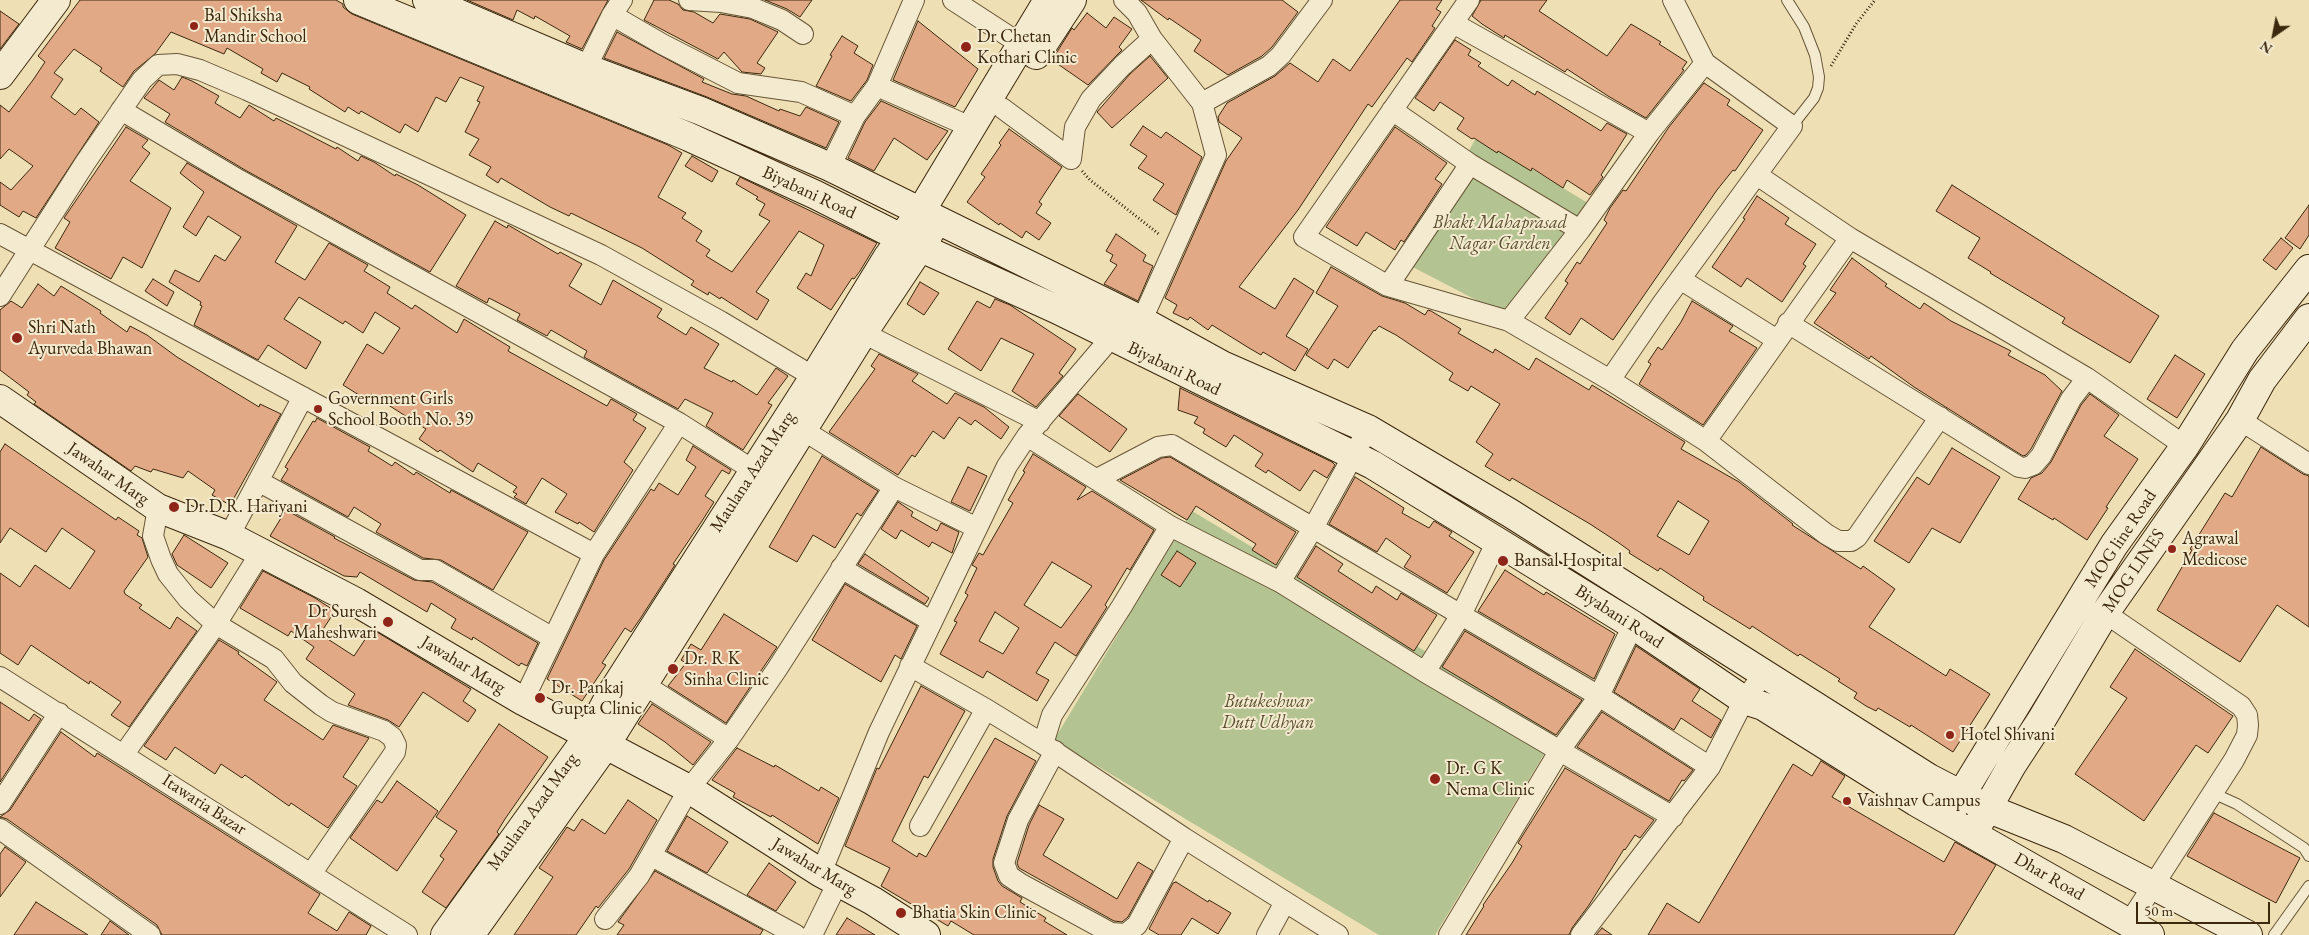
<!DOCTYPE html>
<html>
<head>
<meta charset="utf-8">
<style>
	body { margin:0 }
	#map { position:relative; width:2309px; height:935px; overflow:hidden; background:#eedfb5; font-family:"EB Garamond",serif }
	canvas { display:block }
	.north { position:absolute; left:2249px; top:10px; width:50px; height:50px; -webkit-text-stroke:4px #f4eacf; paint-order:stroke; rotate:213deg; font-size:14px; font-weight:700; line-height:20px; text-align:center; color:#3b280d }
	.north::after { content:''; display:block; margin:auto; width:18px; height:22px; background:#3b280d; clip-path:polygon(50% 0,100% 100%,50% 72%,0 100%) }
	.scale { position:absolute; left:2136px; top:902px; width:134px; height:22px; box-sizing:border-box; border:2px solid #3b280d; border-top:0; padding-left:6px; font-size:15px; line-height:18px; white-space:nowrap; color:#3b280d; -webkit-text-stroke:4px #f4eacf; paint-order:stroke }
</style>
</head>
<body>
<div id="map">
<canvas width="2309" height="935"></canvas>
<div class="north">N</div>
<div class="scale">50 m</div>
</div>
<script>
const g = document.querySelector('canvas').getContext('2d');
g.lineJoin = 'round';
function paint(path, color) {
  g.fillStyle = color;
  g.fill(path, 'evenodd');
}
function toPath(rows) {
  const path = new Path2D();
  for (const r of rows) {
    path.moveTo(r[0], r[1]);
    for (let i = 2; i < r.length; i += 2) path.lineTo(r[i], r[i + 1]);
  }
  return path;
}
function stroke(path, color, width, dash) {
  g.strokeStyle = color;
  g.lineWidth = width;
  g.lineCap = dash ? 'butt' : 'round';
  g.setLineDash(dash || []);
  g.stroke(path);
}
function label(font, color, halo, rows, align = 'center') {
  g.font = font + ' "EB Garamond",serif';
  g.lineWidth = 4;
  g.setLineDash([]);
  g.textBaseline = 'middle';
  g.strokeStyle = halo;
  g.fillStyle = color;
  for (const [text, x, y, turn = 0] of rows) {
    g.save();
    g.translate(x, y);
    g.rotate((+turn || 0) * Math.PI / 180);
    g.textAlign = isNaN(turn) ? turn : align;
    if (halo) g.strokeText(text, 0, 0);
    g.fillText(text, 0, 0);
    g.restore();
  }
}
paint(toPath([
	[1477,136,1601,211,1503,314,1407,264],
	[1192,511,1558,731,1435,935,1379,935,1054,740]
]), '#b3c391');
const building = toPath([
	[80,0,336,0,343,4,343,7,352,14,668,145,682,153,658,197,686,213,682,218,702,231,696,241,710,250,706,256,732,272,770,221,759,215,765,204,756,199,758,197,736,184,740,177,877,243,860,271,854,279,852,278,831,310,797,288,806,273,811,276,824,245,799,231,756,292,769,300,757,320,721,297,720,299,709,292,708,295,691,285,694,281,642,248,571,213,569,216,550,207,501,178,498,183,486,175,491,167,469,155,479,139,465,132,480,102,477,101,484,87,460,77,446,102,436,97,418,132,405,124,400,133,361,111,359,114,348,107,345,112,309,89,310,87,282,73,277,82,261,73,263,69,227,48,224,54,171,32,155,54,134,71,123,87,100,71,102,68,74,49,54,73,63,79,51,97,75,115,81,108,99,122,36,218,23,211,19,217,0,205,0,182,11,190,33,166,9,149,0,159,0,105,9,112,33,80,45,62,38,56,80,0],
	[467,0,608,0,582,49,566,42,570,36,535,16,534,19,517,10,513,20,467,0],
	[654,0,669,0,678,4,683,10,694,12,713,23,720,14,750,19,776,31,778,32,757,63,765,68,761,74,742,72,724,52,718,59,644,20,654,0],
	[765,0,812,0,800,17,787,9,765,0],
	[1141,0,1282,0,1298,12,1272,47,1262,56,1228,75,1194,51,1201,40,1169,18,1168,20,1141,0],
	[1400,0,1442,0,1436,9,1441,12,1432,26,1435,28,1412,62,1407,58,1372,107,1368,104,1298,210,1239,287,1275,309,1294,278,1314,291,1286,336,1308,349,1295,371,1263,352,1261,355,1249,348,1212,325,1208,330,1190,317,1188,320,1173,313,1177,305,1165,298,1226,161,1242,138,1219,122,1218,117,1227,103,1275,76,1290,63,1318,82,1333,59,1350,71,1400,0],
	[1481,0,1547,0,1539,11,1607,56,1631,24,1661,42,1659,44,1687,62,1682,69,1684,70,1646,118,1608,96,1567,69,1565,72,1505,35,1504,38,1482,24,1472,16,1481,0],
	[0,11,19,24,0,49,0,11],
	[1087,13,1106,28,1114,17,1132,29,1119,47,1122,50,1088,85,1052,60,1072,28,1074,30,1087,13],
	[918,21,978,69,955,107,893,80,918,21],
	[617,32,704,79,702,82,732,94,746,96,779,111,780,109,800,116,806,107,839,122,826,148,707,97,604,58,617,32],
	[842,36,858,46,854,53,873,65,867,80,851,101,816,86,832,56,830,55,842,36],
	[1455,40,1471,50,1468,55,1481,63,1478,66,1508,86,1512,80,1535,95,1537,91,1601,131,1607,123,1627,134,1601,175,1603,177,1590,195,1567,180,1563,188,1532,168,1531,171,1498,151,1497,153,1474,138,1472,139,1457,129,1464,118,1440,102,1434,111,1415,98,1455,40],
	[1150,56,1168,78,1112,128,1097,112,1130,74,1150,56],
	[182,77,192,81,219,96,215,103,240,118,249,105,274,121,276,118,336,149,337,147,358,161,361,156,374,162,395,176,396,174,418,185,466,215,430,272,245,170,165,122,170,114,144,98,159,80,174,90,182,77],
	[1704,83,1730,100,1727,105,1763,130,1735,171,1733,170,1717,190,1613,340,1581,318,1570,335,1545,318,1568,283,1565,281,1577,262,1580,264,1607,223,1604,220,1610,208,1623,190,1626,191,1669,127,1704,83],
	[881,101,948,131,927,160,894,138,874,171,848,158,865,122,881,101],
	[1143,126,1161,138,1166,132,1202,157,1176,215,1153,200,1164,184,1138,168,1147,156,1130,145,1143,126],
	[126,127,148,140,142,147,150,153,130,181,171,208,142,268,123,257,111,279,55,248,70,222,64,218,126,127],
	[1395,127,1447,163,1435,179,1442,184,1404,242,1401,240,1395,250,1366,232,1357,246,1326,227,1395,127],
	[1009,129,1062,167,1039,202,1042,204,1036,213,1051,223,1039,240,1026,231,1022,238,1000,223,999,225,967,202,985,177,981,174,1001,145,999,143,1009,129],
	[692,156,718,171,712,182,685,166,692,156],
	[187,163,297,226,275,262,305,280,329,243,368,265,364,271,390,287,387,293,412,309,415,305,457,333,464,319,510,347,508,351,607,406,611,399,637,414,633,420,646,428,624,462,633,470,594,532,579,522,578,524,555,512,567,494,542,478,526,504,514,497,517,494,513,492,517,487,478,463,473,472,440,450,438,452,419,439,426,429,371,394,367,400,343,385,367,344,383,354,400,328,375,312,363,333,345,321,343,324,335,319,299,297,284,319,321,342,306,369,268,345,258,360,194,325,202,306,200,305,201,302,169,282,175,270,199,282,215,255,225,261,241,237,208,216,196,236,183,227,204,192,180,173,187,163],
	[1952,185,2159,316,2130,363,2062,323,2065,318,1990,273,1991,272,1968,258,1980,238,1936,211,1952,185],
	[1757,196,1789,218,1785,224,1816,244,1803,264,1806,266,1782,302,1747,278,1741,287,1712,267,1745,219,1743,218,1757,196],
	[2309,205,2309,235,2300,249,2285,238,2309,205],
	[495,221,507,228,508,225,558,254,560,252,582,264,569,286,601,305,613,280,662,309,657,317,686,335,691,327,719,344,704,368,732,382,733,380,757,395,776,368,788,376,768,403,772,405,743,450,706,426,713,413,685,399,678,409,584,357,587,351,551,330,547,336,517,320,520,314,489,298,487,303,456,286,495,221],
	[1116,234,1146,255,1143,261,1153,266,1138,301,1104,284,1117,265,1110,261,1113,255,1106,251,1116,234],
	[2281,238,2293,248,2276,270,2263,260,2281,238],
	[1852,258,1887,284,1885,286,1920,309,1924,303,1951,321,2011,351,2008,355,2045,375,2062,391,2031,449,2026,455,2023,456,1914,387,1871,356,1869,359,1814,323,1836,293,1830,290,1852,258],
	[1331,267,1382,296,1405,303,1425,315,1428,310,1431,311,1461,329,1458,333,1493,353,1495,349,1529,370,1536,358,1589,390,1592,385,1685,442,1681,449,1739,482,1793,524,1792,525,1861,569,1863,566,1895,589,1869,627,1946,676,1950,669,1990,694,1953,752,1911,725,1910,727,1878,708,1876,711,1866,706,1854,698,1857,693,1838,681,1840,679,1800,654,1798,656,1752,626,1750,629,1703,600,1704,597,1660,568,1658,571,1629,553,1630,551,1619,543,1590,524,1512,478,1510,481,1485,466,1493,454,1476,442,1500,404,1471,386,1468,391,1449,380,1453,373,1396,335,1379,326,1375,331,1374,330,1348,368,1334,359,1328,369,1306,355,1338,306,1316,293,1331,267],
	[1678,501,1709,521,1689,555,1657,536,1678,501],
	[153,279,174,292,167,306,145,291,153,279],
	[920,282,939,293,924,315,907,304,920,282],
	[38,284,54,296,61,286,101,311,100,313,127,332,130,326,147,335,177,357,259,407,260,404,281,414,230,505,212,495,215,490,188,471,183,478,153,469,151,472,135,466,131,471,34,404,36,402,27,395,29,392,0,370,0,310,11,301,22,308,38,284],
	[995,299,1010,305,1076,349,1059,373,1063,376,1036,407,1012,391,1034,354,1001,338,981,371,948,349,977,301,990,308,995,299],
	[1692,301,1733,326,1729,331,1757,348,1703,425,1639,384,1651,364,1648,362,1658,347,1662,350,1681,322,1692,301],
	[879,354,918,374,912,381,947,404,955,393,984,407,1009,427,1001,439,975,420,971,425,959,417,944,439,933,431,915,457,912,455,898,475,829,432,875,369,871,366,879,354],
	[2175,355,2205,374,2177,418,2147,399,2175,355],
	[1180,388,1332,462,1335,465,1327,478,1314,470,1300,491,1268,470,1266,473,1255,466,1263,454,1234,435,1226,447,1203,433,1205,429,1194,423,1198,417,1178,410,1180,388],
	[1078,394,1127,429,1110,452,1059,416,1078,394],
	[2090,394,2119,415,2104,436,2138,459,2106,507,2108,508,2087,540,2054,518,2053,520,2018,499,2031,478,2042,473,2051,462,2081,405,2090,394],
	[317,418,370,447,368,451,392,466,395,462,414,475,416,472,450,493,451,490,528,532,493,590,441,560,423,558,376,532,381,524,354,507,348,517,281,480,288,469,285,467,313,421,315,422,317,418],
	[5,444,116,520,118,517,139,531,137,535,142,538,148,557,124,591,125,594,142,605,139,608,170,629,177,617,197,631,129,727,111,715,121,702,90,681,89,684,31,645,18,665,0,653,0,573,20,587,35,565,70,589,95,551,62,528,46,552,10,528,0,543,0,452,5,444],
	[693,446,731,470,729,474,722,470,705,496,714,502,702,521,673,564,675,565,640,619,631,632,625,628,602,663,606,665,582,701,547,679,604,560,651,489,654,491,659,483,678,495,696,467,686,460,693,446],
	[2261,447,2303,474,2309,476,2309,627,2277,605,2240,662,2157,610,2192,550,2190,549,2225,493,2232,497,2261,447],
	[1952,448,2000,477,1960,543,1932,528,1909,563,1874,541,1917,477,1929,485,1952,448],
	[1033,454,1086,487,1077,500,1092,491,1154,530,1130,570,1127,568,1105,605,1107,607,1076,656,1055,642,1036,673,1049,680,1037,701,987,671,983,678,940,654,957,622,954,621,968,595,965,593,977,568,972,565,979,553,983,555,1013,503,1008,500,1025,472,1023,471,1033,454],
	[1052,562,1092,586,1061,628,1024,605,1052,562],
	[995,612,1019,628,1003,654,979,641,995,612],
	[822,456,878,491,861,516,857,513,835,548,813,535,797,562,769,547,822,456],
	[1170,457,1296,532,1276,565,1252,550,1256,544,1196,506,1187,520,1120,480,1162,458,1170,457],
	[968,467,987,476,970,511,951,502,968,467],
	[1355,477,1404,508,1402,513,1429,528,1434,521,1452,532,1449,536,1474,552,1447,593,1404,567,1411,556,1386,538,1377,552,1329,524,1355,477],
	[898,502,913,512,911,516,937,531,941,523,959,532,952,553,932,542,929,547,901,530,896,539,881,529,898,502],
	[286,510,335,537,334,538,414,580,432,582,538,643,527,666,521,663,519,666,473,637,472,640,451,628,456,619,431,603,427,612,360,572,357,577,344,576,270,536,286,510],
	[184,535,228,563,211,588,177,565,172,554,184,535],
	[1316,546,1343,564,1338,571,1372,593,1376,586,1397,600,1401,593,1437,615,1414,651,1297,577,1316,546],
	[1177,551,1196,563,1180,587,1161,575,1177,551],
	[865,554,929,598,925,604,858,564,865,554],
	[1505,570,1544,595,1546,592,1615,634,1594,679,1478,611,1505,570],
	[263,571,315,598,335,611,320,634,354,656,372,629,471,689,463,701,476,710,468,722,423,692,399,727,388,720,348,705,355,694,306,659,314,647,291,631,288,636,240,608,263,571],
	[845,584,917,626,901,659,895,655,881,682,812,640,845,584],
	[724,614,777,647,726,723,668,686,686,663,681,660,691,644,701,650,724,614],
	[1465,631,1582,700,1556,735,1442,667,1465,631],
	[219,640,239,652,238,654,277,682,264,700,323,740,333,725,369,738,343,777,357,786,328,828,291,803,289,806,245,775,242,778,221,764,215,774,175,747,166,760,144,746,219,640],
	[1636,646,1700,689,1692,701,1721,720,1711,738,1681,718,1674,730,1614,692,1636,646],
	[2135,649,2233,716,2208,753,2196,745,2144,821,2075,774,2127,698,2110,687,2135,649],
	[921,686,965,711,928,778,924,776,892,841,917,857,919,853,926,857,995,738,1036,761,1007,816,993,859,993,867,998,881,1002,886,1022,898,1020,902,1046,918,1044,921,1067,935,974,935,951,921,948,926,881,886,890,868,845,846,877,768,879,769,921,686],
	[0,702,29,721,34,714,41,719,0,782,0,702],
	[652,704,711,742,693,765,665,742,638,724,652,704],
	[1602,712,1693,770,1684,781,1682,780,1669,801,1577,747,1602,712],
	[499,724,548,757,505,819,497,832,499,834,446,908,422,892,444,859,440,856,457,831,436,817,499,724],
	[61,732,95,757,97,753,320,894,308,913,337,931,349,912,371,926,366,935,162,935,157,925,7,819,0,817,10,810,61,732],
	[737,748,774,767,775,765,819,791,821,787,839,798,818,844,772,815,771,817,733,797,735,793,712,780,737,748],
	[1821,761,1845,776,1832,797,1944,862,1955,842,1996,865,1954,935,1648,935,1667,903,1699,923,1793,764,1812,776,1821,761],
	[1565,768,1654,820,1640,838,1635,835,1625,850,1624,849,1589,905,1572,928,1569,935,1466,935,1484,906,1483,905,1512,863,1522,846,1518,843,1565,768],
	[397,781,438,811,397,871,350,838,377,800,382,803,397,781],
	[628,800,657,820,629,869,598,908,596,906,576,935,514,935,553,877,539,868,567,827,574,831,582,819,605,834,628,800],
	[1039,805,1064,819,1043,855,1117,899,1138,862,1153,871,1128,917,1122,922,1114,921,1019,868,1017,863,1029,825,1039,805],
	[2214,813,2300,858,2276,903,2187,856,2214,813],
	[687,816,728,842,707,873,667,851,687,816],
	[5,847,26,862,0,897,0,854,5,847],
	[769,863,796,882,776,911,747,895,769,863],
	[655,871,763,930,760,935,617,935,624,925,618,922,655,871],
	[1176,882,1208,902,1209,900,1231,913,1218,934,1192,918,1181,935,1159,935,1149,929,1173,883,1176,882],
	[36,902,88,935,14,935,36,902],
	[847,918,875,935,836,935,847,918],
	[110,921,129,935,101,935,110,921],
	[1602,928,1612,935,1596,935,1602,928]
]);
paint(building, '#e2a986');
stroke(building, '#3b280d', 1);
const lane = toPath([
	[1787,0,1804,27,1815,55,1819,77,1818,88,1814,98,1792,126],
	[2217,795,2237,804,2304,848,2309,856],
	[2274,935,2309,886]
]);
const street = toPath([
	[689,0,721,2,753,8,782,20,803,34],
	[953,0,1022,45],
	[1124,0,1137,13,1152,39,1202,103,1216,155,1141,322],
	[1469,0,1304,237,1388,286,1509,321,1610,380,1706,441,1826,534,1838,541,1851,541,1857,537,1940,417],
	[612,15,662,44,738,83,801,92,855,116],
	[1453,23,1649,133],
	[586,68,612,15,622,0],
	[877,86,973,128],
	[1202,103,1269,66,1281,55,1322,0],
	[1002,108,1071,159,1075,127,1091,99,1122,66,1152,39],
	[121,110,239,180,679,423,753,470],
	[1392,110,1470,164,1580,230],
	[830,167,855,116,877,86,914,0],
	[1757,175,1850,238,2087,378,2185,446],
	[0,234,594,554],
	[1680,279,1777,340],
	[1388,286,1470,164],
	[0,296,85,163,142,80,158,65,177,64,200,70,247,90,601,255,720,321,814,377],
	[1509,321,1580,230,1649,133,1705,63],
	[1788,323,2019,467,2025,468,2033,465,2041,456,2071,399,2087,378],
	[863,333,1040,422],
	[1610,380,1662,304,1792,126,1705,63,1673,0],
	[2240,420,2309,464],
	[803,430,894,487,977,528],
	[1027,436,1170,526,1280,582,1425,672,1673,817],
	[1706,441,1850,238],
	[1097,479,1158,447,1172,445,1599,696,1710,767],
	[258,481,420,570,435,570,553,638],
	[158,508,153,536,161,559,168,574,188,599,216,624,274,659,293,683,321,705,332,712,384,731,392,737,396,745,395,752,311,874],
	[1170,526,1122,606,1052,715,1043,744,1184,838,1338,935],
	[229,536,303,397],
	[841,568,931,621],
	[1280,582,1313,528,1368,429],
	[2105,613,2241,706,2247,715,2248,725,2247,735,2234,760,2129,923],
	[910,666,986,709],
	[1425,672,1461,615,1497,541],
	[0,677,407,935],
	[643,684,729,739],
	[523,701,594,554,679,423],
	[1055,751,1018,820,1004,863,1009,876,1021,884,1111,933,1126,934,1137,925,1184,838],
	[124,754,216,624,261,552],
	[0,804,59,713],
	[920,826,986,709,1043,744],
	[0,829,150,935],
	[652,856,796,935],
	[821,873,879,732,1007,466,1027,436,1121,326],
	[605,919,639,876,689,789,729,739,777,669,894,487],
	[812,935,838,882],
	[1267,935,1285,902],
	[1449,935,1560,750,1599,696,1633,625],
	[1581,935,1710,767,1744,700,1765,673]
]);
const secondary = toPath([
	[358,0,689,137,816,195,919,247,1056,309,1373,465,1633,625,1744,700,1763,706,1916,802,2150,935],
	[427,0,586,68,701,111,830,167,1131,315,1222,365,1368,429,1510,513,1929,778,1987,808,2064,839,2248,935],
	[1036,55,1072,0],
	[0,75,56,0],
	[0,399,158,508,229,536,356,602,523,701,689,789,821,873,873,901,926,935],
	[1953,808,2114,545,2185,446,2245,350,2309,269],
	[1979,823,2012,765,2042,719,2105,613,2240,420,2262,380,2309,318],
	[445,935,589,735,609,697,814,377,887,258,921,211,1048,0],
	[470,935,605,746,863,333,929,234]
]);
stroke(lane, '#685637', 12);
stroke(street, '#685637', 22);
stroke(secondary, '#3b280d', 30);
stroke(toPath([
	[1831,66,1856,24,1875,0],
	[1082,171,1090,180,1160,235]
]), '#3b280d', 3, [1, 2.5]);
stroke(lane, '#f4eacf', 10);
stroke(street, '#f4eacf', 20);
stroke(secondary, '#f4eacf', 28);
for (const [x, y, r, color] of [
	[194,26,5,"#8f2418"],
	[966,47,6,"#8f2418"],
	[17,338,6,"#8f2418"],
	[318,409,5,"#8f2418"],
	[174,507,6,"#8f2418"],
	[2172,549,5,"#8f2418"],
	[1503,561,6,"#8f2418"],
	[388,622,6,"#8f2418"],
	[673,669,6,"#8f2418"],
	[540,698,6,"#8f2418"],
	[1950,735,5,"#8f2418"],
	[1435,779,6,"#8f2418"],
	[1847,801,5,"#8f2418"],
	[901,913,6,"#8f2418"]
]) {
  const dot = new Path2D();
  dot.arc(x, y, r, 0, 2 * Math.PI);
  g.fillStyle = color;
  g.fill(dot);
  stroke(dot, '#f4eacf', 2);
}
label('18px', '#3b280d', '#f4eacf', [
	["Bal Shiksha",204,16],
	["Mandir School",204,37],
	["Dr Chetan",977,37],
	["Kothari Clinic",977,58],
	["Shri Nath",28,328],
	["Ayurveda Bhawan",28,349],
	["Government Girls",328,399],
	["School Booth No. 39",328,420],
	["Dr.D.R. Hariyani",185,507],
	["Agrawal",2182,539],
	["Medicose",2182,560],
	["Bansal Hospital",1514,561],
	["Dr Suresh",377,612,"right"],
	["Maheshwari",377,633,"right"],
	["Dr. R K",684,659],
	["Sinha Clinic",684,680],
	["Dr. Pankaj",551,688],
	["Gupta Clinic",551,709],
	["Hotel Shivani",1960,735],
	["Dr. G K",1446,769],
	["Nema Clinic",1446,790],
	["Vaishnav Campus",1857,801],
	["Bhatia Skin Clinic",912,913]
], 'left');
label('18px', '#3b280d', '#f4eacf', [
	["Biyabani Road",809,193,25],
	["Biyabani Road",1174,369,26],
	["Maulana Azad Marg",753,472,-57],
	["Jawahar Marg",108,474,35],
	["MOG line Road",2121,539,-56],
	["MOG LINES",2134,571,-56],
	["Biyabani Road",1619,617,33],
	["Jawahar Marg",463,665,31],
	["Itawaria Bazar",204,805,33],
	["Maulana Azad Marg",533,812,-54],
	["Jawahar Marg",814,867,31],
	["Dhar Road",2049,877,30]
]);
label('italic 18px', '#594f2e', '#f4eacf', [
	["Bhakt Mahaprasad",1500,223],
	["Nagar Garden",1500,244],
	["Butukeshwar",1268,702],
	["Dutt Udhyan",1268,723]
]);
</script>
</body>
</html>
